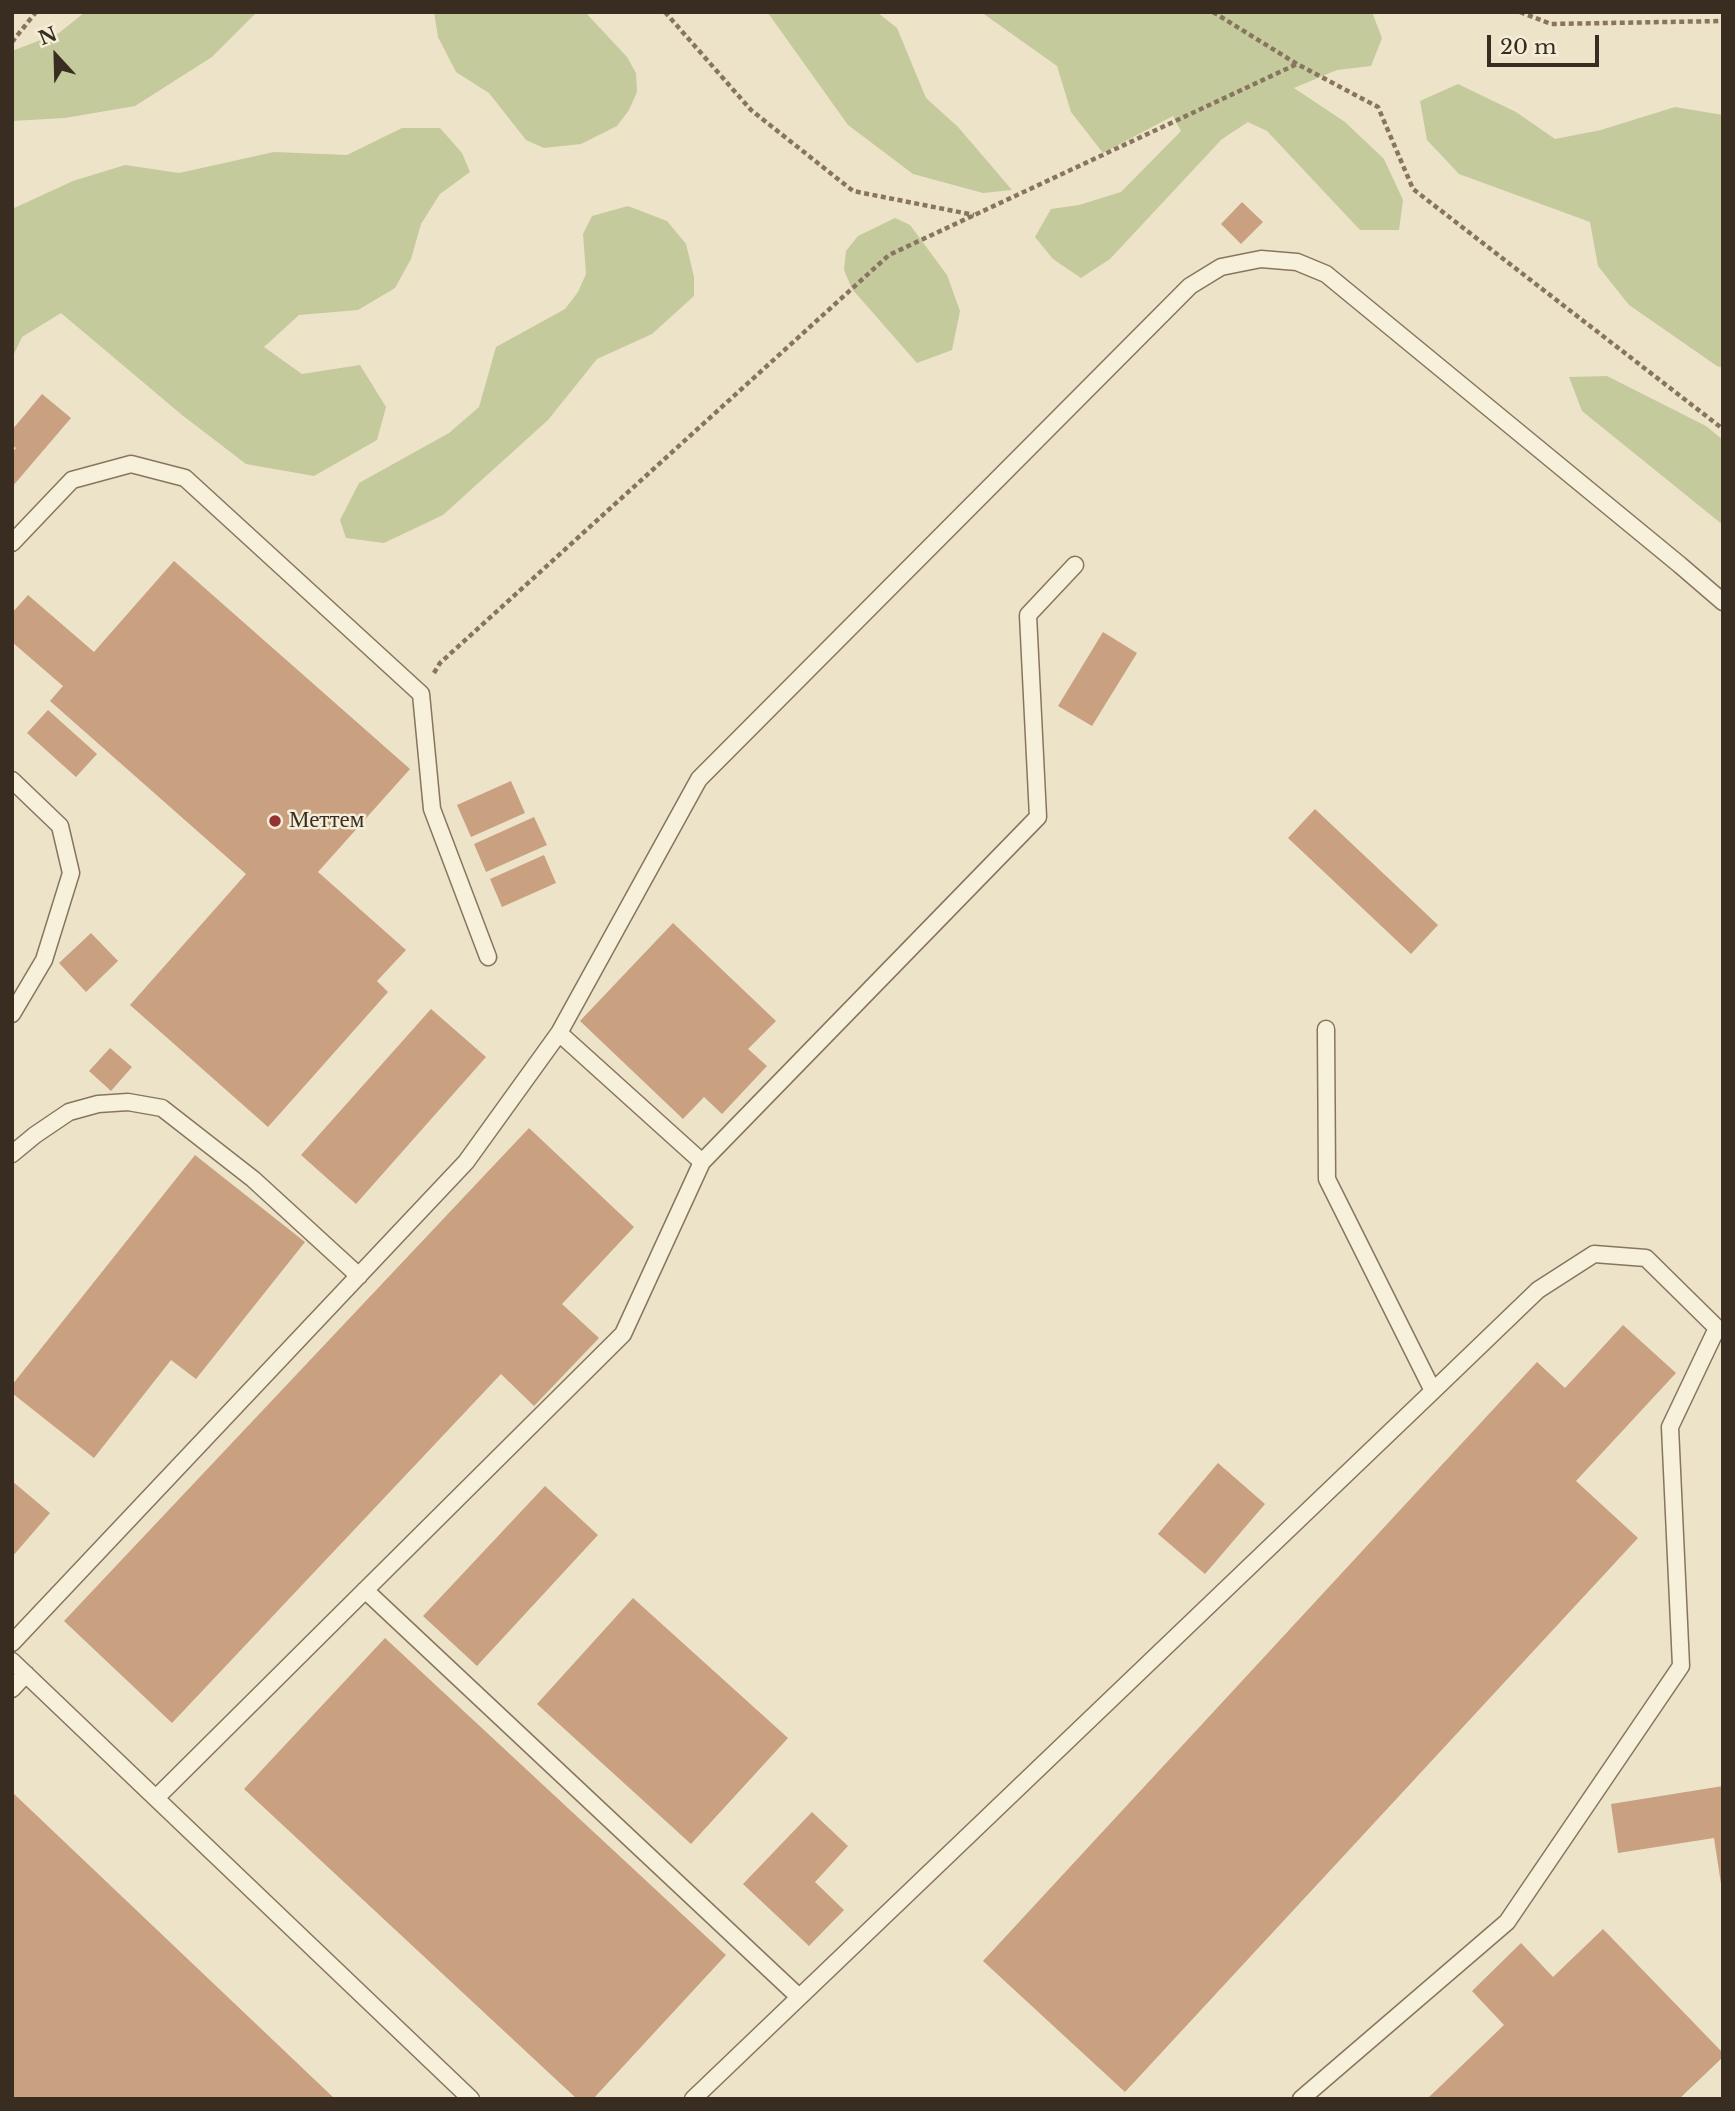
<!DOCTYPE html>
<html>
<head>
<meta charset="utf-8">
<style>
	body { margin:0 }
	#map { position:relative; width:1735px; height:2111px; overflow:hidden; background:#ede3c8; font-family:"Libre Baskerville",serif }
	canvas { display:block }
	.frame { position:absolute; inset:0; border:14px solid #392d21; pointer-events:none }
	.north { position:absolute; left:21px; top:21px; width:70px; height:70px; -webkit-text-stroke:5px #f4edd8; paint-order:stroke; rotate:338deg; font-size:19px; font-weight:700; line-height:28px; text-align:center; color:#392d21 }
	.north::after { content:''; display:block; margin:auto; width:24px; height:32px; background:#392d21; clip-path:polygon(50% 0,100% 100%,50% 72%,0 100%) }
	.scale { position:absolute; left:1487px; top:35px; width:112px; height:32px; box-sizing:border-box; border:4px solid #392d21; border-top:0; padding-left:9px; font-size:21px; line-height:24px; white-space:nowrap; color:#392d21; -webkit-text-stroke:5px #f4edd8; paint-order:stroke }
</style>
</head>
<body>
<div id="map">
<canvas width="1735" height="2111"></canvas>
<div class="frame"></div>
<div class="north">N</div>
<div class="scale">20 m</div>
</div>
<script>
const g = document.querySelector('canvas').getContext('2d');
g.lineJoin = 'round';
function paint(path, color) {
  g.fillStyle = color;
  g.fill(path, 'evenodd');
}
function toPath(rows) {
  const path = new Path2D();
  for (const r of rows) {
    path.moveTo(r[0], r[1]);
    for (let i = 2; i < r.length; i += 2) path.lineTo(r[i], r[i + 1]);
  }
  return path;
}
function stroke(path, color, width, dash) {
  g.strokeStyle = color;
  g.lineWidth = width;
  g.lineCap = dash ? 'butt' : 'round';
  g.setLineDash(dash || []);
  g.stroke(path);
}
function label(font, color, halo, rows, align = 'center') {
  g.font = font + ' "Libre Baskerville",serif';
  g.lineWidth = 5;
  g.setLineDash([]);
  g.textBaseline = 'middle';
  g.strokeStyle = halo;
  g.fillStyle = color;
  for (const [text, x, y, turn = 0] of rows) {
    g.save();
    g.translate(x, y);
    g.rotate((+turn || 0) * Math.PI / 180);
    g.textAlign = isNaN(turn) ? turn : align;
    if (halo) g.strokeText(text, 0, 0);
    g.fillText(text, 0, 0);
    g.restore();
  }
}
paint(toPath([
	[85,12,257,12,212,57,135,106,65,118,12,121,12,51,59,33],
	[434,12,585,12,627,57,636,73,637,92,629,110,617,126,581,144,544,148,526,140,489,93,456,72,438,37],
	[765,12,877,12,897,28,926,98,958,127,1012,190,983,193,913,174,848,125,768,13],
	[981,12,1372,12,1382,38,1371,66,1337,70,1294,88,1345,122,1384,159,1403,200,1399,230,1360,230,1267,131,1248,122,1222,139,1110,259,1081,278,1053,259,1035,237,1051,209,1079,205,1121,192,1181,131,1173,116,1103,153,1071,112,1057,66],
	[1458,84,1516,112,1555,139,1601,130,1675,107,1723,115,1723,368,1717,366,1629,305,1598,266,1590,222,1459,174,1427,140,1420,101],
	[402,128,440,128,462,153,470,172,440,194,421,224,411,259,395,288,358,310,299,315,264,347,302,374,360,365,386,407,377,440,314,476,246,464,182,415,61,313,22,337,12,358,12,209,73,181,125,165,179,173,274,152,347,155],
	[628,206,667,221,686,244,694,277,694,296,652,334,597,359,548,420,443,515,384,543,346,538,340,520,359,483,449,433,479,407,496,347,565,309,578,292,586,274,583,234,592,216],
	[895,218,910,225,947,275,960,311,952,350,917,363,852,289,844,270,846,251,858,236],
	[1607,376,1706,426,1723,440,1723,525,1582,411,1569,377]
]), '#c4ca9c');
paint(toPath([
	[1242,202,1263,222,1241,244,1221,224],
	[42,394,71,418,12,487,12,453,16,448,12,445,12,430],
	[174,561,410,769,318,872,406,950,377,981,388,992,268,1127,130,1005,246,874,50,701,63,686,12,642,12,613,28,595,94,652],
	[1103,632,1137,653,1092,726,1058,706],
	[48,710,97,754,76,777,27,733],
	[511,781,525,813,471,837,457,805],
	[1315,809,1438,925,1411,954,1288,838],
	[534,817,547,845,486,872,474,844],
	[544,855,556,883,502,907,490,879],
	[673,923,776,1021,748,1049,767,1066,722,1114,704,1097,683,1119,580,1021],
	[91,933,118,961,86,992,59,963],
	[431,1009,486,1057,356,1204,301,1155],
	[110,1048,132,1067,111,1091,89,1071],
	[529,1128,634,1227,562,1304,599,1338,534,1406,501,1374,172,1723,64,1621],
	[195,1155,305,1242,196,1379,171,1360,94,1458,12,1393,12,1385],
	[1623,1325,1676,1373,1576,1481,1638,1538,1125,2092,983,1961,1537,1362,1565,1388],
	[1218,1463,1265,1504,1205,1574,1158,1534],
	[12,1481,50,1513,12,1557],
	[545,1486,598,1535,477,1666,423,1616],
	[633,1598,788,1738,691,1844,537,1704],
	[385,1638,726,1955,593,2099,577,2099,244,1789],
	[1723,1786,1723,1884,1721,1884,1714,1838,1618,1853,1611,1804],
	[12,1792,335,2099,12,2099],
	[812,1812,848,1846,815,1882,844,1910,809,1946,743,1884],
	[1603,1929,1723,2053,1723,2057,1679,2099,1427,2099,1504,2025,1472,1991,1521,1943,1553,1977]
]), '#c9a080');
const lane = toPath([
	[12,543,72,480,131,464,185,478,421,694,432,809,488,957],
	[12,780,60,826,71,873,44,960,12,1014],
	[12,1154,35,1135,69,1112,98,1104,128,1102,162,1108,253,1179,359,1276],
	[702,1162,559,1033,699,779,1190,286,1221,267,1261,259,1297,262,1326,274,1680,565,1723,602],
	[365,1590,799,1997],
	[12,1643,466,1162,559,1033],
	[12,1661,471,2099],
	[12,1689,26,1674],
	[156,1798,623,1334,702,1162,1038,817,1028,615,1075,565],
	[693,2099,1433,1391,1327,1179,1326,1029],
	[1301,2099,1507,1922,1681,1666,1670,1427,1717,1328,1646,1258,1594,1254,1538,1290,1433,1391]
]);
stroke(lane, '#88755e', 19);
stroke(toPath([
	[665,12,751,110,853,191,974,215],
	[1213,12,1297,64,1378,107,1413,189,1723,429],
	[1520,12,1551,24,1723,21],
	[12,42,36,12],
	[434,673,440,663,889,255,1297,64]
]), '#88755e', 4.5, [5, 3.5]);
stroke(lane, '#f7f0db', 16);
for (const [x, y, r, color] of [
	[275,821,7,"#943331"]
]) {
  const dot = new Path2D();
  dot.arc(x, y, r, 0, 2 * Math.PI);
  g.fillStyle = color;
  g.fill(dot);
  stroke(dot, '#f4edd8', 2.5);
}
label('23px', '#392d21', '#f4edd8', [
	["Меттем",289,821]
], 'left');
</script>
</body>
</html>
